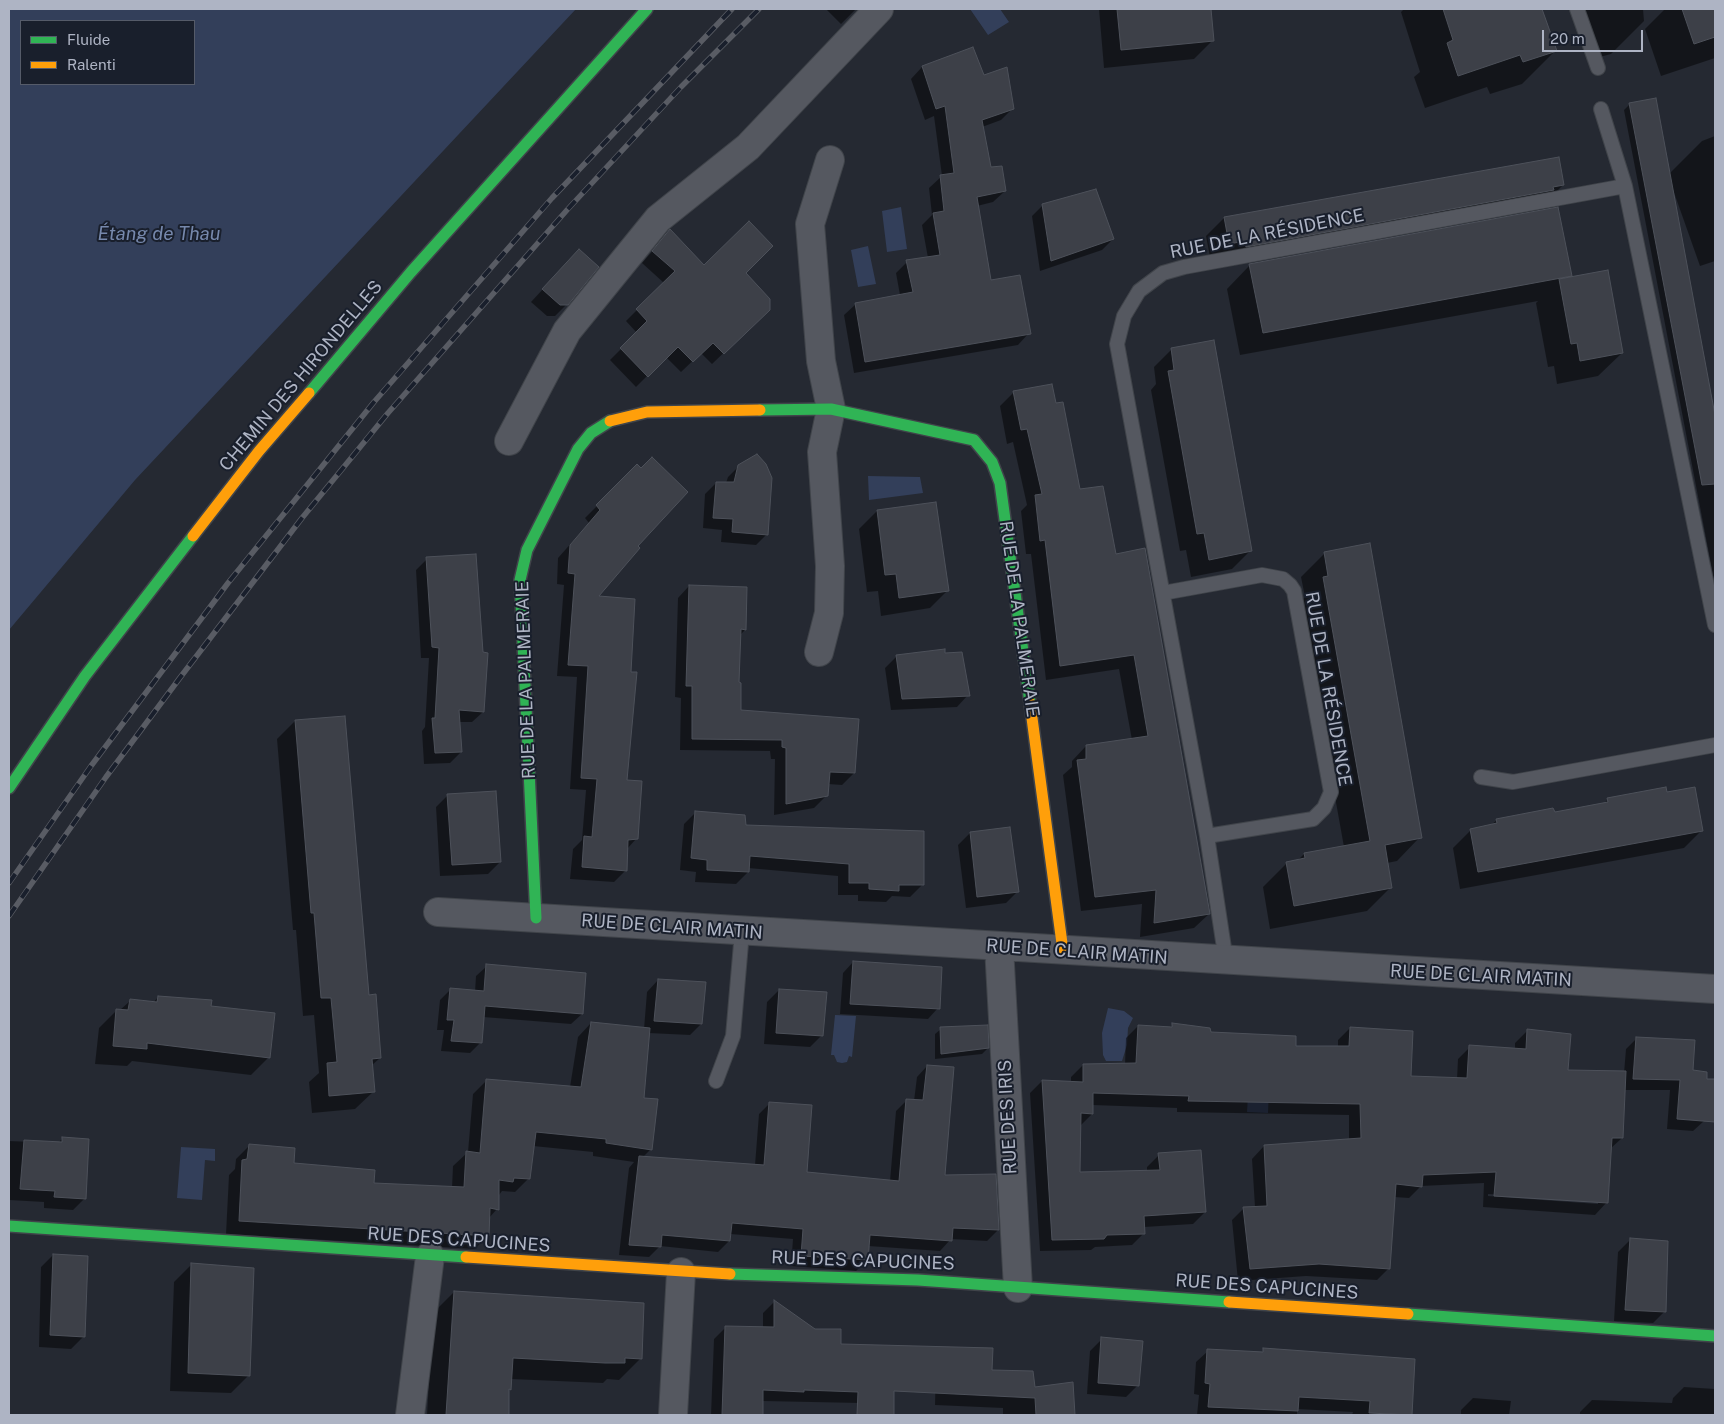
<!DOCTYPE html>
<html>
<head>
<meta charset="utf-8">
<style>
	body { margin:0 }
	#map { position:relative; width:1724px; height:1424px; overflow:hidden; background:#252932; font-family:"Public Sans",sans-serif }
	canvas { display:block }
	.frame { position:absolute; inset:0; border:10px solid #aeb4c4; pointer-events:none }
	.legend { position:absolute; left:20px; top:20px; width:175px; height:65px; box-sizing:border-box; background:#191f2c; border:1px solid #555b69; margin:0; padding:6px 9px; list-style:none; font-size:15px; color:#aeb4c4 }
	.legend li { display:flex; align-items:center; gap:10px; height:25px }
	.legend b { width:25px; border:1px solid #555b69 }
	.scale { position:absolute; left:1542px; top:30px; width:101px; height:22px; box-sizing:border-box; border:2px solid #aeb4c4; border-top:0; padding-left:6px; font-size:15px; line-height:18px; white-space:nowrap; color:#aeb4c4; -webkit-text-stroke:4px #191f2c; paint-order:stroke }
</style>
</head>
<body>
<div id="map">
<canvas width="1724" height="1424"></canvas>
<div class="frame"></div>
<ul class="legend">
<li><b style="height:6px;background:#30b455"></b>Fluide</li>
<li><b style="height:6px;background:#ff9f0a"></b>Ralenti</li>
</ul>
<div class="scale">20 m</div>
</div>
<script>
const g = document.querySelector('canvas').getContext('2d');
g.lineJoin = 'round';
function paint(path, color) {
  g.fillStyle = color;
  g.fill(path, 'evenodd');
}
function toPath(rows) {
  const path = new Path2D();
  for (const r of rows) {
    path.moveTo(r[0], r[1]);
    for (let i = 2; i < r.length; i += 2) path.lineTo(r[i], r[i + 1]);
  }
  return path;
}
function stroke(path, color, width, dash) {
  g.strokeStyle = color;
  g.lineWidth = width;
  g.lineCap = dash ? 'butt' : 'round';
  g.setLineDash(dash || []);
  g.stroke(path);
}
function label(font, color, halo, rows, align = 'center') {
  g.font = font + ' "Public Sans",sans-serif';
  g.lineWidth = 4;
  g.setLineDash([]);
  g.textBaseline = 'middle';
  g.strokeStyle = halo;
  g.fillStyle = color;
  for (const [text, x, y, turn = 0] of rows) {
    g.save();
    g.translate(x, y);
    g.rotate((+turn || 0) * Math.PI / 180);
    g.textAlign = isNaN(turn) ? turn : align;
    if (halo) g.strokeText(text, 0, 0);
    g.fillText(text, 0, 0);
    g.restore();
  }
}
paint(toPath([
	[9,9,576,9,135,480,9,630],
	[21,21,194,21,194,84,21,84],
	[970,9,1000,9,1009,22,988,35],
	[901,207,907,249,887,252,882,211],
	[868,246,876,284,858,287,851,250],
	[868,476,920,477,923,493,869,500],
	[1108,1008,1124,1011,1133,1018,1128,1028,1127,1045,1122,1061,1106,1061,1103,1055,1102,1033],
	[835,1015,856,1016,852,1057,849,1056,847,1062,842,1063,837,1062,834,1055,831,1055],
	[1250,1063,1270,1063,1268,1113,1247,1112],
	[181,1147,215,1149,215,1161,205,1160,202,1200,177,1198]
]), '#333f5a');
paint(toPath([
	[826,9,856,9,841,24],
	[1099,9,1209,9,1212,41,1194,59,1104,68],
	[1404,9,1541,9,1555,51,1522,84,1490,94,1487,87,1425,108,1414,77,1420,72,1401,12],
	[1584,9,1643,9,1644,21,1611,54,1600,57],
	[1665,9,1715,9,1715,58,1661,76,1645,29],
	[972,49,983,77,1013,108,1001,120,982,127,990,168,1005,191,993,202,977,206,990,282,1029,333,1018,345,854,373,844,315,856,304,900,295,896,273,907,262,928,258,922,225,932,215,929,188,942,176,934,116,925,120,911,79,922,67],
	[1630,104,1669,174,1702,141,1715,136,1715,261,1700,266,1671,184,1715,419,1715,585,1624,110],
	[1563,185,1545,203,1211,262,1206,236,1224,218],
	[1043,205,1113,239,1102,250,1040,271,1032,216],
	[670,231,703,266,744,273,757,321,712,364,701,353,681,372,666,357,636,387,610,360,637,333,626,321,664,283,642,263],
	[567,263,567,304,555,316,547,316,531,302],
	[1250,265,1570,276,1568,278,1622,353,1598,376,1557,384,1554,366,1548,367,1536,303,1538,301,1240,355,1227,289],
	[1172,349,1250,551,1232,569,1191,577,1186,550,1180,551,1151,390,1156,384,1154,367],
	[1014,392,1079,490,1115,555,1209,914,1194,928,1140,937,1142,904,1081,911,1063,775,1072,767,1072,761,1086,746,1132,740,1119,669,1046,680,1031,554,1026,554,1021,511,1027,505,1013,442,1007,444,1000,406],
	[637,466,637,546,596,597,636,839,627,849,626,870,614,882,570,879,573,849,582,840,586,790,570,789,577,677,557,676,564,585,557,584,558,558,589,523,585,518],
	[739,466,767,534,756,545,721,542,722,530,703,528,705,494,716,483,726,483,728,477],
	[877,511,948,590,930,608,881,616,878,591,867,592,859,529],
	[1325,553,1420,837,1397,861,1387,863,1391,887,1367,911,1270,929,1263,887,1286,864,1297,861,1304,854,1344,847,1300,602,1305,597,1301,577],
	[427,559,483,712,472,722,458,722,461,752,450,763,424,764,422,731,425,727,429,658,421,658,416,570],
	[689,586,745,630,739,636,737,683,739,711,854,773,842,785,828,784,826,796,814,808,774,815,775,759,771,759,770,751,680,750,681,698,675,697,678,598],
	[896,657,968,695,957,707,891,710,885,668],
	[295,721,368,996,380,1058,371,1066,374,1091,355,1109,312,1113,309,1082,319,1073,314,1015,303,1016,296,930,293,930,277,739],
	[1666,793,1702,830,1684,848,1460,889,1453,848,1471,830,1491,825,1497,820,1554,814,1603,805,1608,799],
	[448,795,500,862,488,874,440,876,436,807],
	[696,812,745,827,922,885,910,897,892,896,886,902,858,901,858,895,838,895,838,876,748,868,748,872,736,884,695,882,696,872,680,870,684,824],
	[1009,828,1018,891,1006,903,966,908,958,845,970,833],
	[853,962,938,1008,928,1019,840,1014,843,973],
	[487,966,582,1014,571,1024,483,1017,481,1042,470,1053,441,1051,444,1030,437,1030,440,1000,450,990,475,992,476,976],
	[658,980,701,1024,690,1035,648,1033,642,1099,651,1149,643,1157,755,1165,759,1114,770,1103,806,1174,890,1181,896,1111,907,1100,914,1101,917,1077,927,1066,943,1176,998,1230,987,1241,951,1239,940,1251,868,1246,867,1260,856,1271,791,1266,793,1239,730,1234,729,1241,718,1252,660,1246,649,1257,619,1255,629,1168,634,1162,593,1156,593,1152,533,1146,529,1178,515,1192,502,1191,499,1195,497,1209,489,1218,488,1235,475,1249,226,1234,229,1175,235,1169,236,1159,250,1145,293,1164,373,1184,452,1188,453,1166,468,1152,473,1094,487,1080,570,1087,578,1037,591,1023,644,1029,647,992],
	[779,990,822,1035,810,1047,764,1044,767,1002],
	[158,997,210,1008,269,1057,251,1075,132,1061,127,1066,95,1064,99,1028,117,1010,120,1010,130,1001,153,1003],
	[1173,1024,1209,1033,1295,1047,1338,1047,1338,1040,1350,1028,1410,1077,1457,1079,1458,1059,1470,1047,1515,1050,1515,1043,1527,1031,1566,1071,1624,1073,1626,1049,1636,1039,1691,1071,1704,1121,1693,1131,1667,1129,1670,1090,1624,1090,1622,1138,1610,1149,1607,1202,1595,1215,1483,1207,1484,1183,1421,1186,1409,1198,1394,1197,1389,1268,1377,1280,1306,1276,1238,1281,1232,1220,1244,1208,1255,1207,1252,1159,1264,1146,1349,1140,1349,1115,1177,1112,1177,1108,1092,1105,1092,1114,1080,1126,1079,1173,1147,1171,1147,1167,1159,1155,1205,1212,1193,1224,1144,1227,1144,1233,1132,1245,1095,1247,1091,1250,1040,1251,1030,1093,1042,1081,1071,1082,1071,1077,1083,1065,1125,1065,1126,1038,1138,1026,1169,1028],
	[1488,1194,1598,1201,1598,1204,1488,1196],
	[941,1029,988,1048,982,1054,935,1059,935,1034],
	[62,1139,85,1198,73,1210,44,1208,44,1202,9,1200,9,1141,58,1143],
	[1630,1240,1665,1311,1653,1323,1614,1321,1618,1252],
	[53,1255,84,1336,71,1349,39,1347,41,1267],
	[192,1264,249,1375,231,1393,170,1391,174,1282],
	[454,1292,640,1359,619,1380,607,1379,603,1383,511,1379,510,1389,507,1392,508,1415,427,1415,433,1313],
	[774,1302,839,1346,870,1393,860,1403,762,1401,762,1415,711,1415,714,1339,725,1328,763,1328,763,1313],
	[1102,1339,1138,1385,1126,1397,1087,1394,1090,1351],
	[1264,1350,1414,1360,1411,1415,1352,1415,1353,1412,1297,1409,1297,1415,1197,1415,1199,1395,1194,1394,1196,1362,1208,1351,1260,1353],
	[936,1360,990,1371,1033,1388,1072,1384,1075,1415,1003,1415,1003,1408,935,1405],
	[1684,1387,1715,1389,1715,1415,1580,1415,1580,1412,1592,1400,1672,1403,1673,1398],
	[1473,1398,1511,1401,1509,1415,1461,1415,1461,1410]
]), '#0007');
const building = toPath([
	[1117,9,1211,9,1214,41,1121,50,1117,9],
	[1443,9,1542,9,1557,51,1523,62,1520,55,1458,76,1447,43,1453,40,1443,9],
	[1682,9,1715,9,1715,37,1694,44,1682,9],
	[973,47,984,75,1007,67,1014,109,982,120,991,167,1002,166,1006,191,977,197,991,280,1020,275,1031,334,865,362,855,303,913,292,906,260,940,255,933,213,944,211,940,175,954,173,945,106,936,109,922,66,973,47],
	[1656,98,1715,415,1715,484,1702,485,1629,103,1656,98],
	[1559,157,1564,185,1553,187,1554,190,1246,247,1245,241,1229,244,1224,217,1559,157],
	[1096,189,1114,239,1051,261,1042,204,1096,189],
	[1558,207,1572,276,1263,333,1249,264,1558,207],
	[749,221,773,246,746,273,770,299,770,310,724,354,713,343,693,362,678,347,648,377,620,348,647,321,636,309,675,271,652,251,670,229,704,265,749,221],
	[579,249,599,267,568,305,560,305,542,289,579,249],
	[1608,270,1623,353,1580,361,1577,343,1571,344,1559,279,1608,270],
	[1214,340,1252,551,1209,560,1204,533,1197,534,1168,371,1174,370,1171,348,1214,340],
	[1052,384,1056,403,1063,402,1080,489,1103,486,1116,554,1145,548,1210,914,1154,923,1156,890,1095,897,1077,760,1086,759,1086,745,1148,736,1134,655,1060,666,1045,540,1040,541,1035,495,1042,494,1027,429,1021,430,1013,391,1052,384],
	[757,454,766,464,772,478,768,535,732,532,733,519,713,518,716,482,734,482,738,465,757,454],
	[652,457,688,492,638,546,640,548,599,596,635,599,631,672,637,672,627,780,642,781,638,839,628,840,627,871,582,867,584,836,592,837,597,779,581,778,588,666,568,665,575,574,568,573,570,545,600,510,596,505,637,464,641,468,652,457],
	[936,502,949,591,899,598,896,574,885,575,877,510,936,502],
	[1370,543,1422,838,1385,845,1392,888,1294,906,1286,862,1305,858,1304,853,1370,841,1323,577,1328,576,1324,552,1370,543],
	[476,554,483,652,488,653,484,712,459,710,462,752,435,753,432,718,435,718,439,648,432,647,426,557,476,554],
	[689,585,747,587,746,630,741,629,739,682,741,683,741,710,859,719,855,773,830,772,828,796,786,804,786,748,782,747,782,740,692,739,692,686,686,686,689,585],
	[945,649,945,653,962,652,970,696,902,699,896,655,945,649],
	[345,716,369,995,376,994,381,1058,372,1059,375,1092,329,1096,327,1063,337,1062,331,998,321,998,314,913,311,913,295,720,345,716],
	[1666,787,1667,792,1695,787,1703,831,1478,872,1470,829,1497,823,1496,819,1553,808,1555,812,1608,802,1607,798,1666,787],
	[496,791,501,862,452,865,447,794,496,791],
	[695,811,745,815,746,825,924,831,924,885,899,885,899,891,869,889,869,883,849,883,849,864,750,856,749,872,707,870,707,860,691,858,695,811],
	[1010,827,1019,892,977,897,970,832,1010,827],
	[853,961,942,967,940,1009,850,1004,853,961],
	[486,964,586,973,583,1014,485,1006,482,1043,451,1041,454,1020,447,1020,450,988,484,991,486,964],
	[658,979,706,982,702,1024,654,1021,658,979],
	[779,989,827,992,823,1036,776,1033,779,989],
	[158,996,212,1000,211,1006,275,1013,270,1058,147,1043,147,1049,113,1046,116,1009,128,1010,130,999,157,1002,158,996],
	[591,1022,650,1028,644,1098,658,1099,652,1150,606,1143,606,1139,536,1132,530,1179,514,1178,513,1182,499,1180,499,1210,490,1208,489,1236,239,1221,242,1160,247,1159,249,1144,295,1148,294,1163,375,1170,374,1183,464,1187,466,1151,480,1153,486,1079,581,1087,591,1022],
	[1172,1023,1210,1028,1211,1032,1296,1036,1296,1046,1349,1046,1350,1027,1413,1031,1411,1076,1467,1078,1469,1045,1526,1049,1527,1029,1571,1034,1568,1070,1626,1071,1623,1138,1612,1138,1608,1203,1494,1196,1496,1172,1423,1175,1422,1187,1396,1184,1390,1269,1319,1264,1250,1269,1243,1207,1267,1206,1264,1145,1361,1138,1360,1104,1188,1101,1189,1096,1093,1093,1093,1114,1081,1113,1080,1172,1160,1170,1158,1153,1201,1150,1206,1212,1144,1216,1145,1234,1107,1235,1104,1239,1052,1240,1042,1080,1083,1082,1083,1064,1136,1063,1138,1025,1172,1027,1172,1023],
	[988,1025,989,1048,941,1054,940,1027,988,1025],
	[1636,1037,1695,1040,1693,1070,1707,1072,1707,1079,1715,1079,1715,1122,1677,1119,1680,1080,1633,1079,1636,1037],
	[927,1065,954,1067,945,1175,996,1174,999,1230,953,1228,952,1241,870,1235,868,1260,801,1256,803,1229,732,1223,730,1241,662,1235,661,1247,629,1245,639,1156,764,1165,769,1102,812,1105,807,1172,899,1181,906,1099,923,1100,927,1065],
	[62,1137,89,1139,86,1199,54,1197,55,1191,20,1189,24,1140,62,1142,62,1137],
	[1630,1238,1668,1241,1666,1312,1625,1310,1630,1238],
	[53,1254,88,1256,85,1337,50,1335,53,1254],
	[191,1263,254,1268,250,1376,188,1373,191,1263],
	[454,1291,644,1303,642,1359,625,1358,625,1363,605,1363,513,1358,511,1390,509,1389,509,1415,446,1415,454,1291],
	[774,1300,815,1329,841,1329,841,1344,993,1348,992,1370,1033,1371,1035,1387,1073,1382,1075,1415,1036,1415,1035,1398,894,1391,894,1415,857,1415,858,1392,804,1390,804,1392,763,1390,763,1415,722,1415,725,1326,774,1327,774,1300],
	[1101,1337,1143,1341,1139,1386,1098,1383,1101,1337],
	[1263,1348,1415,1359,1412,1415,1369,1413,1370,1401,1299,1397,1298,1411,1208,1407,1210,1384,1205,1383,1207,1349,1263,1352,1263,1348]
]);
paint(building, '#3d4048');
stroke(building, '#4d515a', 1);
const lane = toPath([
	[1577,9,1598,68],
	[1601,109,1625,186,1715,625],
	[1163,593,1262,575,1283,579,1290,585,1294,591,1331,792,1324,808,1313,819,1207,836],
	[1481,777,1513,782,1715,745],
	[1226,961,1207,836,1117,344,1124,316,1139,291,1163,273,1184,267,1625,186],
	[716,1081,733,1036,742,932]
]);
const street = toPath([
	[509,441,567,331,658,219,748,147,879,9],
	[819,652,829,613,830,566,822,452,831,409,821,361,810,224,830,160],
	[438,912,1715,989],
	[999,947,1018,1288],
	[410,1415,430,1256],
	[673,1415,681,1272]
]);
const fast = toPath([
	[309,393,411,272,647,9],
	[760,410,831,409,974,440,992,462,1000,483,1030,703],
	[9,788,85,676,193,536],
	[536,918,520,580,527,550,578,449,591,433,610,421],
	[9,1226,466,1257],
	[730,1274,918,1280,1229,1302],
	[1408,1314,1715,1336]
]);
const slow = toPath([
	[610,421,647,412,760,410],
	[193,536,259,451,309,393],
	[1030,703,1063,951],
	[466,1257,730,1274],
	[1229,1302,1408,1314]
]);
stroke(lane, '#40444a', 16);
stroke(street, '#40444a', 30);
stroke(fast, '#40444a', 14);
stroke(slow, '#40444a', 14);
stroke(lane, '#555860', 14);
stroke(street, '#555860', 28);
stroke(fast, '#30b455', 11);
stroke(slow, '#ff9f0a', 11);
const rail = toPath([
	[9,883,91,766,228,583,374,402,552,198,732,9],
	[9,916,106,777,179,679,302,518,388,413,567,210,681,87,759,9]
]);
stroke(rail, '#595c64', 5.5);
stroke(rail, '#191f2c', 4, [11]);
label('18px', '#aeb4c4', '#191f2c', [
	["RUE DE LA RÉSIDENCE",1267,234,-11],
	["CHEMIN DES HIRONDELLES",301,376,-50],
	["RUE DE LA PALMERAIE",1019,619,82],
	["RUE DE LA PALMERAIE",526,680,-92],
	["RUE DE LA RÉSIDENCE",1328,689,80],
	["RUE DE CLAIR MATIN",672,927,4],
	["RUE DE CLAIR MATIN",1077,952,4],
	["RUE DE CLAIR MATIN",1481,976,3],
	["RUE DES IRIS",1008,1117,-93],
	["RUE DES CAPUCINES",459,1240,4],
	["RUE DES CAPUCINES",863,1261,2],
	["RUE DES CAPUCINES",1267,1287,4]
]);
label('italic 19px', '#7688ac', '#191f2c', [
	["Étang de Thau",159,234]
]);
</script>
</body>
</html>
